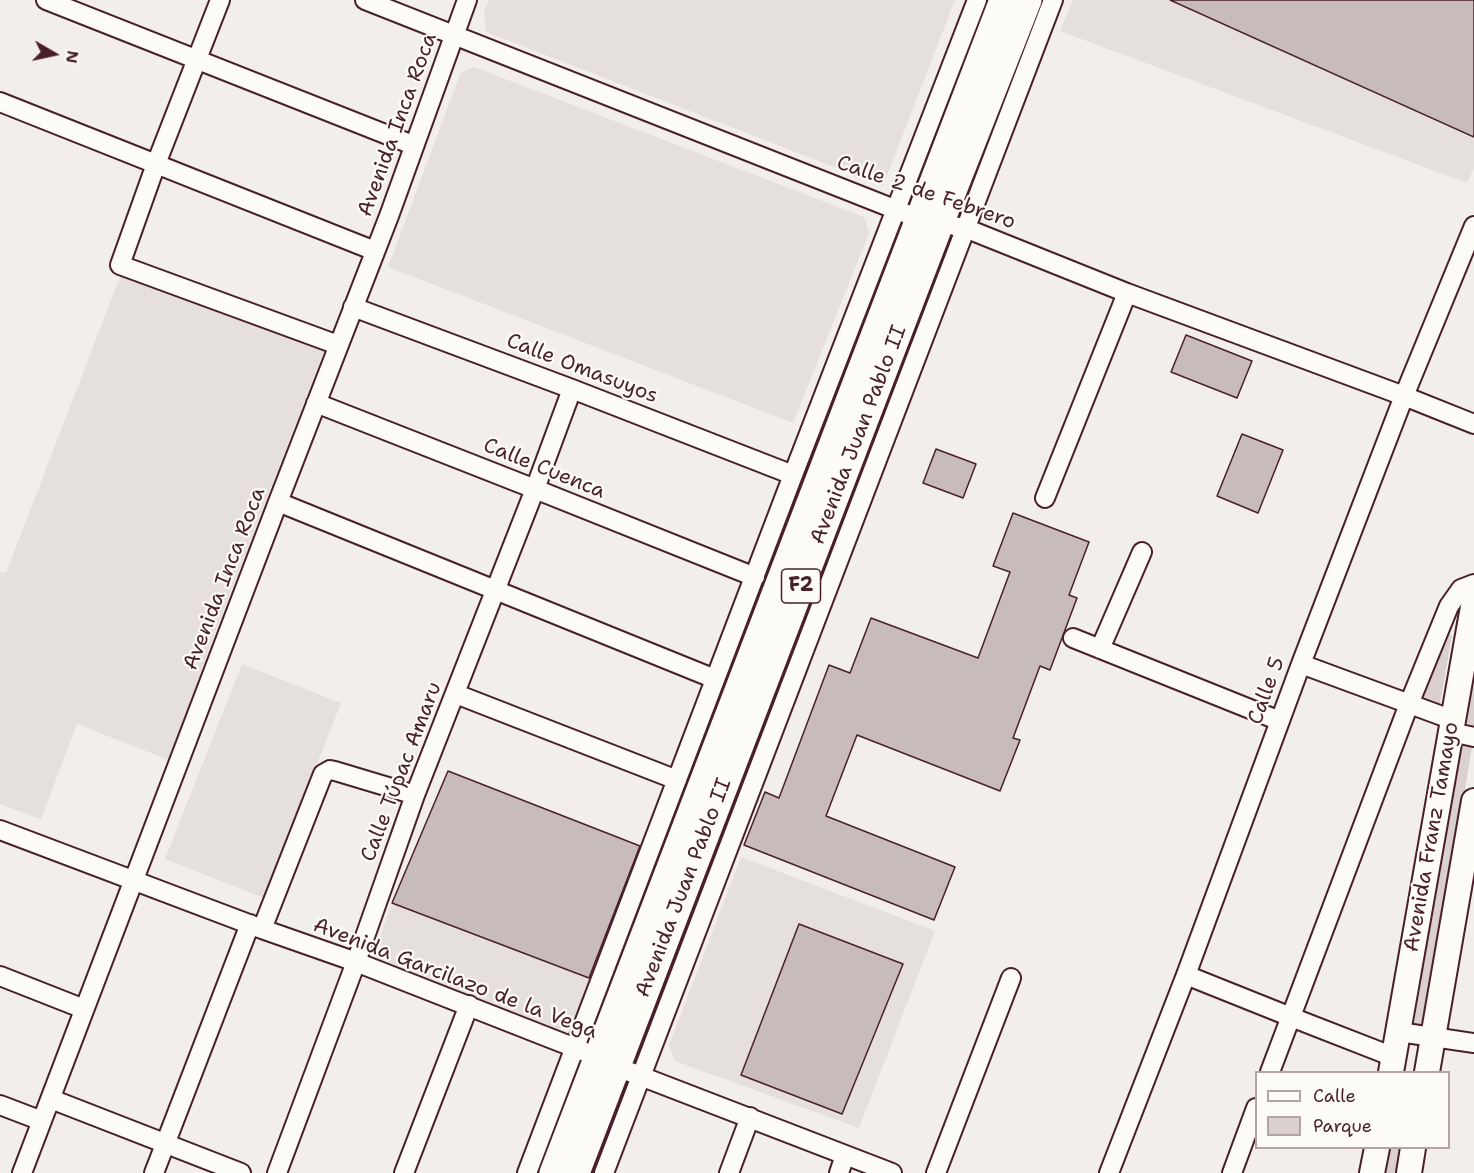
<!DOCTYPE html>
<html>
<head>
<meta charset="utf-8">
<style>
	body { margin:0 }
	#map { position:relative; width:1474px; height:1173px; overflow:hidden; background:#f2efeb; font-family:"Shantell Sans",sans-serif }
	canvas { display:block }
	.legend { position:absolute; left:1255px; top:1071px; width:195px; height:78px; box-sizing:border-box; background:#fdfcf7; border:2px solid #b5a4a5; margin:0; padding:8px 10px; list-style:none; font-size:18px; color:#4a1f2b }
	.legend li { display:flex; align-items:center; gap:12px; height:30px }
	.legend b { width:30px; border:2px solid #b5a4a5 }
	.north { position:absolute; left:24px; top:24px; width:60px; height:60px; -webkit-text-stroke:4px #fdfcf7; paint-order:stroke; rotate:99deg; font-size:16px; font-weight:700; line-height:24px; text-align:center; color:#4a1f2b }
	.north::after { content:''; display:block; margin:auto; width:21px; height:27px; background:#4a1f2b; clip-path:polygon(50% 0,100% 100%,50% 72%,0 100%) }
</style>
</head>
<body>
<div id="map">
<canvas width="1474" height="1173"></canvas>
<ul class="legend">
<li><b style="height:8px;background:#fdfcf7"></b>Calle</li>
<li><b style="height:16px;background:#d9d0cf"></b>Parque</li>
</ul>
<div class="north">N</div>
</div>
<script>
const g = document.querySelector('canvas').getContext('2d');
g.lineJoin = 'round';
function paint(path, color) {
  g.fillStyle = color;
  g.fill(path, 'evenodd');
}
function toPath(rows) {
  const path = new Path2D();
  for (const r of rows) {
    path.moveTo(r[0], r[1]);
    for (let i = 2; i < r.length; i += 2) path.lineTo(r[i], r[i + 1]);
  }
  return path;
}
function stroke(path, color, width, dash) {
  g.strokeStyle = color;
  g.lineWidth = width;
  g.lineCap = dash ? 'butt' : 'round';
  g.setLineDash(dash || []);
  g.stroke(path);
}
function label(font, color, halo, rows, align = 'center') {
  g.font = font + ' "Shantell Sans",sans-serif';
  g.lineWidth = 4.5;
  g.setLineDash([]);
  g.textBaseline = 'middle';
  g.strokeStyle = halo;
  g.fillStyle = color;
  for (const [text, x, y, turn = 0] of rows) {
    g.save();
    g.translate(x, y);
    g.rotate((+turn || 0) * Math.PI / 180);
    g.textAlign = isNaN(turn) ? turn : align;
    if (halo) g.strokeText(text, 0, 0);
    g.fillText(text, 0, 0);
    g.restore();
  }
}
paint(toPath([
	[489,0,955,0,883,186,486,32,484,11],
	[1073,0,1474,0,1474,168,1467,183,1060,31],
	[474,67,864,217,869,233,793,423,388,267,461,72],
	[123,269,325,348,208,651,169,760,77,724,41,819,0,804,0,572,6,573],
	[242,664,341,703,264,898,165,859],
	[448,771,642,846,592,979,570,1025,557,1030,469,1005,372,959,392,903],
	[741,857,935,931,859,1128,675,1061,669,1045]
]), '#e5dfdd');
paint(toPath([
	[1448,634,1452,635,1440,704,1436,706,1420,700],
	[1474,654,1474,726,1461,721],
	[1460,745,1472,747,1425,1027,1414,1024],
	[1391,1148,1404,1148,1399,1173,1386,1173]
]), '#d9d0cf');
const building = toPath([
	[1170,0,1474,0,1474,137,1170,0],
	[1186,335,1252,361,1237,398,1171,372,1186,335],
	[1242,434,1283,450,1258,513,1217,496,1242,434],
	[936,449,976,464,963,498,923,483,936,449],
	[1013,513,1089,542,1069,595,1077,598,1050,670,1040,666,1013,738,1020,740,1000,791,857,735,826,816,955,867,934,920,744,845,765,792,779,798,829,665,850,673,871,618,978,658,1010,572,993,566,1013,513],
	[448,771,640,846,589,978,392,903,448,771],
	[799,924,903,964,842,1114,741,1075,799,924]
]);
paint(building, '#c8bbbb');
stroke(building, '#4a1f2b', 1.5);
const minor = toPath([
	[46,0,413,145],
	[220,0,156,164,120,265,338,345],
	[365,0,907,214],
	[0,102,375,251],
	[954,226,965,228,1127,293,1404,396,1474,424],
	[353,307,572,389,793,475],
	[316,403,535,489,755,577],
	[1045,498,1127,293],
	[278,502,715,679],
	[1073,638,1280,721],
	[1100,649,1142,552],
	[1301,664,1453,720],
	[456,694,677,780],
	[1451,732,1474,737],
	[0,830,262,929,356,962,583,1051],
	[262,929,323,774,330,770,335,771,415,795],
	[1186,975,1291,1017,1386,1054,1394,1055],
	[0,976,84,1009],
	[1399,1032,1474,1043],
	[630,1072,892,1173],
	[1270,1072,1409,704,1449,606,1461,589,1474,584],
	[51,1099,241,1173],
	[0,1105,42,1121],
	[22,1173,278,502,389,216,467,0],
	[154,1173,250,924],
	[277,1173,356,962,415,795,535,489,572,389],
	[404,1173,469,1005],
	[527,1173,793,475,977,0],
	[604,1173,1053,0],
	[729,1173,750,1117],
	[839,1173,845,1155],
	[936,1173,1011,978],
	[1109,1173,1186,975,1301,664,1404,396,1474,226],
	[1232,1173,1256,1108]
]);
const major = toPath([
	[1391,1072,1474,601],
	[1427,1072,1474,801],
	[1372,1173,1377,1148],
	[1409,1173,1413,1148]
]);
const highway = toPath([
	[553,1173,1003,0],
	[576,1173,940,224,1028,0]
]);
stroke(minor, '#4a1f2b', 22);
stroke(major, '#4a1f2b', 28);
stroke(highway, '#4a1f2b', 32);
stroke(minor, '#fdfcf7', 18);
stroke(major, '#fdfcf7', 24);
stroke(highway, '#fdfcf7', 27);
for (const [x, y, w] of [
	[801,586,39]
]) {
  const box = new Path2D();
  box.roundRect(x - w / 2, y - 17, w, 34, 4.5);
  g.fillStyle = '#fdfcf7';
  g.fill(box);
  stroke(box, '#4a1f2b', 1.5);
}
label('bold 20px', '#4a1f2b', null, [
	["F2",801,586]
]);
label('21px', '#4a1f2b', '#fdfcf7', [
	["Avenida Inca Roca",398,125,-70],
	["Calle 2 de Febrero",926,193,19],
	["Calle Omasuyos",582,369,21],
	["Avenida Juan Pablo II",859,435,-69],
	["Calle Cuenca",544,469,22],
	["Avenida Inca Roca",225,579,-69],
	["Calle 5",1267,691,-70],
	["Calle Túpac Amaru",402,772,-69],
	["Avenida Franz Tamayo",1432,837,-80],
	["Avenida Juan Pablo II",684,888,-69],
	["Avenida Garcilazo de la Vega",455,979,21]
]);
</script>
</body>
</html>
